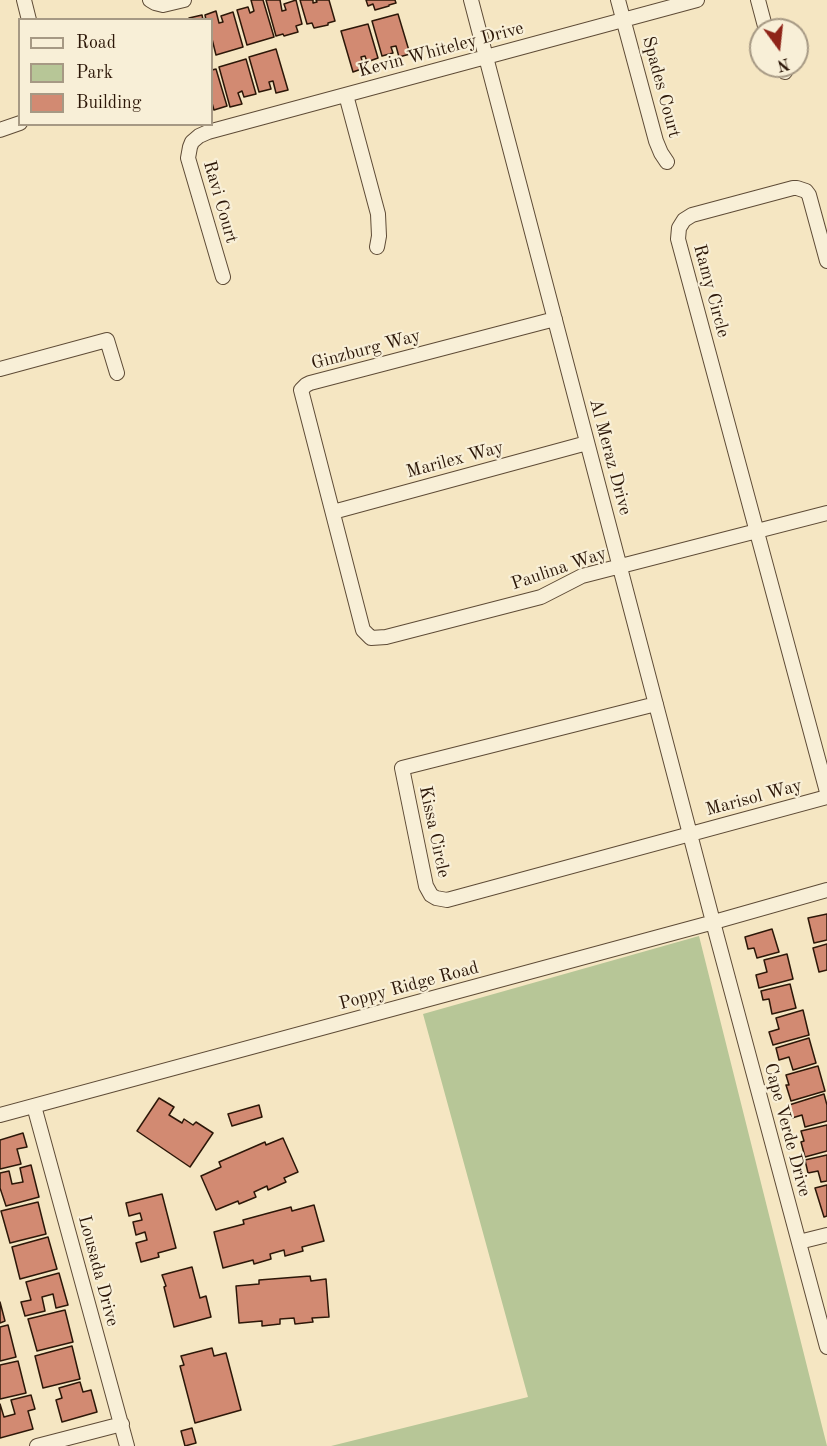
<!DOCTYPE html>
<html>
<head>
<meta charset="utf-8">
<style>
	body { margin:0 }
	#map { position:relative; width:827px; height:1446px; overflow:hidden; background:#f5e6c2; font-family:"Old Standard TT",serif }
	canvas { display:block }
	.legend { position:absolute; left:18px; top:18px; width:195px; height:108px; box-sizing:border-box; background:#f8efd7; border:2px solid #a69984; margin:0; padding:8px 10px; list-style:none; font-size:18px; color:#2c1708 }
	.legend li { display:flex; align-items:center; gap:12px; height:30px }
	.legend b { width:30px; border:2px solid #a69984 }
	.north { position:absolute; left:749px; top:18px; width:60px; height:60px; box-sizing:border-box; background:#f8efd7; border:2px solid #a69984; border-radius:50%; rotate:165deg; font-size:16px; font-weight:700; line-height:24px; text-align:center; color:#2c1708 }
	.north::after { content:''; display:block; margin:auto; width:21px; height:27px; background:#8f2418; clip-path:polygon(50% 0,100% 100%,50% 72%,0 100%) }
</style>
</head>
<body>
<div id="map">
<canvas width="827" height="1446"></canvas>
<ul class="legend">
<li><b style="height:8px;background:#f8efd7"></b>Road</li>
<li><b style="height:16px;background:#b7c697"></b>Park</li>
<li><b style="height:16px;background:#d28a72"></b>Building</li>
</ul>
<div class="north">N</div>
</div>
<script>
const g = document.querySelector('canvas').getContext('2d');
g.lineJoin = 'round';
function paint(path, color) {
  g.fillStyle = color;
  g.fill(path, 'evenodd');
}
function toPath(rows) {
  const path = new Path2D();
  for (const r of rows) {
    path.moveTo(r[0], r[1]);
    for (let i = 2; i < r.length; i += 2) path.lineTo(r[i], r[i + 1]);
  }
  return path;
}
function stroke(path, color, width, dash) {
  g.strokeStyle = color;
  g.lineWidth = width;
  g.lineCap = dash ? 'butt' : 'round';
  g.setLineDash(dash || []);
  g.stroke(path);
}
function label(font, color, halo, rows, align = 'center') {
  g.font = font + ' "Old Standard TT",serif';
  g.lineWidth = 4.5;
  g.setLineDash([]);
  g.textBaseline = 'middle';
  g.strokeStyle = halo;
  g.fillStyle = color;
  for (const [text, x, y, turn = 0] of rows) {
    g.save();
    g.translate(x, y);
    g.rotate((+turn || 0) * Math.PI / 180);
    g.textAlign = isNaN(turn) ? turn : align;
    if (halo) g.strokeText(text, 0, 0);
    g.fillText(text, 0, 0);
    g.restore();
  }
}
paint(toPath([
	[699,936,827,1446,331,1446,528,1397,423,1014]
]), '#b7c697');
const building = toPath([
	[251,0,263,0,274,37,247,45,237,10,248,7,250,13,254,11,251,0],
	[266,0,280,0,282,11,286,10,284,4,296,0,302,24,296,26,298,32,284,36,283,34,276,36,266,0],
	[300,0,313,0,313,3,317,2,316,0,329,0,335,21,328,23,328,25,314,28,312,23,307,24,300,0],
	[366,0,395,0,396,3,389,5,389,6,375,10,373,4,368,6,366,0],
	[216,11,219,23,223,22,221,16,233,12,243,47,216,55,212,39,212,20,206,20,205,15,216,11],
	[398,14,410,54,399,57,396,46,391,47,393,53,382,56,372,21,398,14],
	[202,15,203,20,189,20,189,18,202,15],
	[368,24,378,58,367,62,365,56,361,57,364,68,353,72,341,31,368,24],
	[276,49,288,90,276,93,273,81,269,82,271,89,259,92,249,57,276,49],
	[246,59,256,94,244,97,242,91,238,93,242,104,230,107,219,67,246,59],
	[216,69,227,106,214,110,212,103,212,70,216,69],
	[827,914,827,940,814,943,808,918,827,914],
	[772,929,779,952,757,958,754,948,748,949,745,937,772,929],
	[827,944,827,970,819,972,813,948,827,944],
	[787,954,793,979,759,988,756,975,767,972,764,960,787,954],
	[790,984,796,1008,772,1014,769,999,763,1000,761,991,790,984],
	[803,1010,809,1035,773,1045,769,1032,779,1029,776,1018,803,1010],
	[809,1038,816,1063,793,1070,789,1057,779,1060,776,1048,809,1038],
	[818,1066,825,1091,791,1101,786,1085,789,1085,786,1075,818,1066],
	[824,1094,827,1105,827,1121,805,1127,802,1115,792,1118,789,1105,824,1094],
	[159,1098,174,1107,169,1115,182,1123,184,1119,193,1125,196,1122,213,1133,190,1167,137,1131,159,1098],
	[259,1105,262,1117,232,1126,228,1114,259,1105],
	[827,1125,827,1151,805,1157,801,1142,804,1141,801,1131,827,1125],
	[23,1133,27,1147,17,1149,21,1164,0,1169,0,1140,23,1133],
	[283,1138,298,1172,284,1178,286,1182,268,1190,267,1186,254,1192,256,1197,239,1204,238,1201,216,1210,201,1176,221,1167,219,1162,265,1142,266,1145,283,1138],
	[827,1155,827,1181,821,1182,818,1171,808,1173,805,1160,827,1155],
	[31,1165,39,1197,6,1206,0,1188,0,1173,9,1171,12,1184,23,1182,20,1168,31,1165],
	[827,1185,827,1216,824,1217,815,1188,827,1185],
	[162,1194,176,1248,158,1253,159,1257,141,1262,136,1243,147,1240,145,1232,136,1235,133,1222,142,1220,140,1213,129,1216,126,1203,162,1194],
	[38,1202,46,1234,10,1243,1,1211,38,1202],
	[314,1205,324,1241,302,1247,303,1251,285,1256,284,1250,270,1254,271,1259,254,1264,253,1260,223,1268,214,1232,244,1224,243,1220,291,1207,292,1211,314,1205],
	[48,1237,57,1269,20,1279,12,1247,48,1237],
	[192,1267,200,1298,206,1296,211,1317,174,1327,164,1287,166,1286,162,1275,192,1267],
	[59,1273,68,1305,56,1308,53,1294,42,1297,45,1311,25,1316,21,1302,31,1300,26,1282,59,1273],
	[310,1276,311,1281,326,1279,329,1317,312,1318,313,1322,295,1324,294,1318,280,1319,280,1324,262,1326,262,1321,239,1323,236,1286,259,1284,259,1280,310,1276],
	[0,1302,5,1321,0,1323,0,1302],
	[65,1310,73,1342,37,1351,28,1319,65,1310],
	[8,1325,16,1357,0,1361,0,1327,8,1325],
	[72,1346,80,1379,43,1388,35,1356,72,1346],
	[212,1348,214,1356,226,1353,241,1410,195,1423,180,1366,184,1365,181,1356,212,1348],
	[18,1361,26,1393,0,1399,0,1365,18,1361],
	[80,1382,83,1392,91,1390,97,1412,62,1422,56,1400,62,1398,59,1388,80,1382],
	[31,1395,35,1409,28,1411,33,1429,0,1438,0,1404,4,1417,15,1414,11,1400,31,1395],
	[192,1428,196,1443,185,1446,181,1431,192,1428]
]);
paint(building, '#d28a72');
stroke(building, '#2c1708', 1.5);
const minor = toPath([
	[24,0,29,20],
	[150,0,155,3,163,5,184,0],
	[471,0,717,937,827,1347],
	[618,0,656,141,661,153,667,162],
	[758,0,766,30],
	[781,66,785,72],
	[346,95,378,214,379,236,377,247],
	[0,130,20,123],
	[827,261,809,195,806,191,797,188,793,188,692,215,684,220,679,228,678,239,827,792],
	[223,277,188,158,190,147,192,142,199,136,208,132,697,0],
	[555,319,310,383,306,385,301,390,363,630,371,638,386,637,541,597,582,576,827,513],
	[0,369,107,340,117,373],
	[333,512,587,443],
	[656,704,402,768,426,886,431,895,436,898,447,900,827,797],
	[34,1106,127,1446],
	[0,1115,714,922,827,890],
	[799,1242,827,1235],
	[37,1446,122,1424]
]);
stroke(minor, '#5e4b36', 16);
stroke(minor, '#f8efd7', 14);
label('18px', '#2c1708', '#f8efd7', [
	["Kevin Whiteley Drive",441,50,-15],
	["Spades Court",661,87,75],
	["Ravi Court",220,202,74],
	["Ramy Circle",711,291,75],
	["Ginzburg Way",366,350,-15],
	["Al Meraz Drive",610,457,75],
	["Marilex Way",455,460,-15],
	["Paulina Way",559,569,-19],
	["Marisol Way",754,798,-15],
	["Kissa Circle",434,832,78],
	["Poppy Ridge Road",409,986,-15],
	["Cape Verde Drive",787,1130,75],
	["Lousada Drive",98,1271,75]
]);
</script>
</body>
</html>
